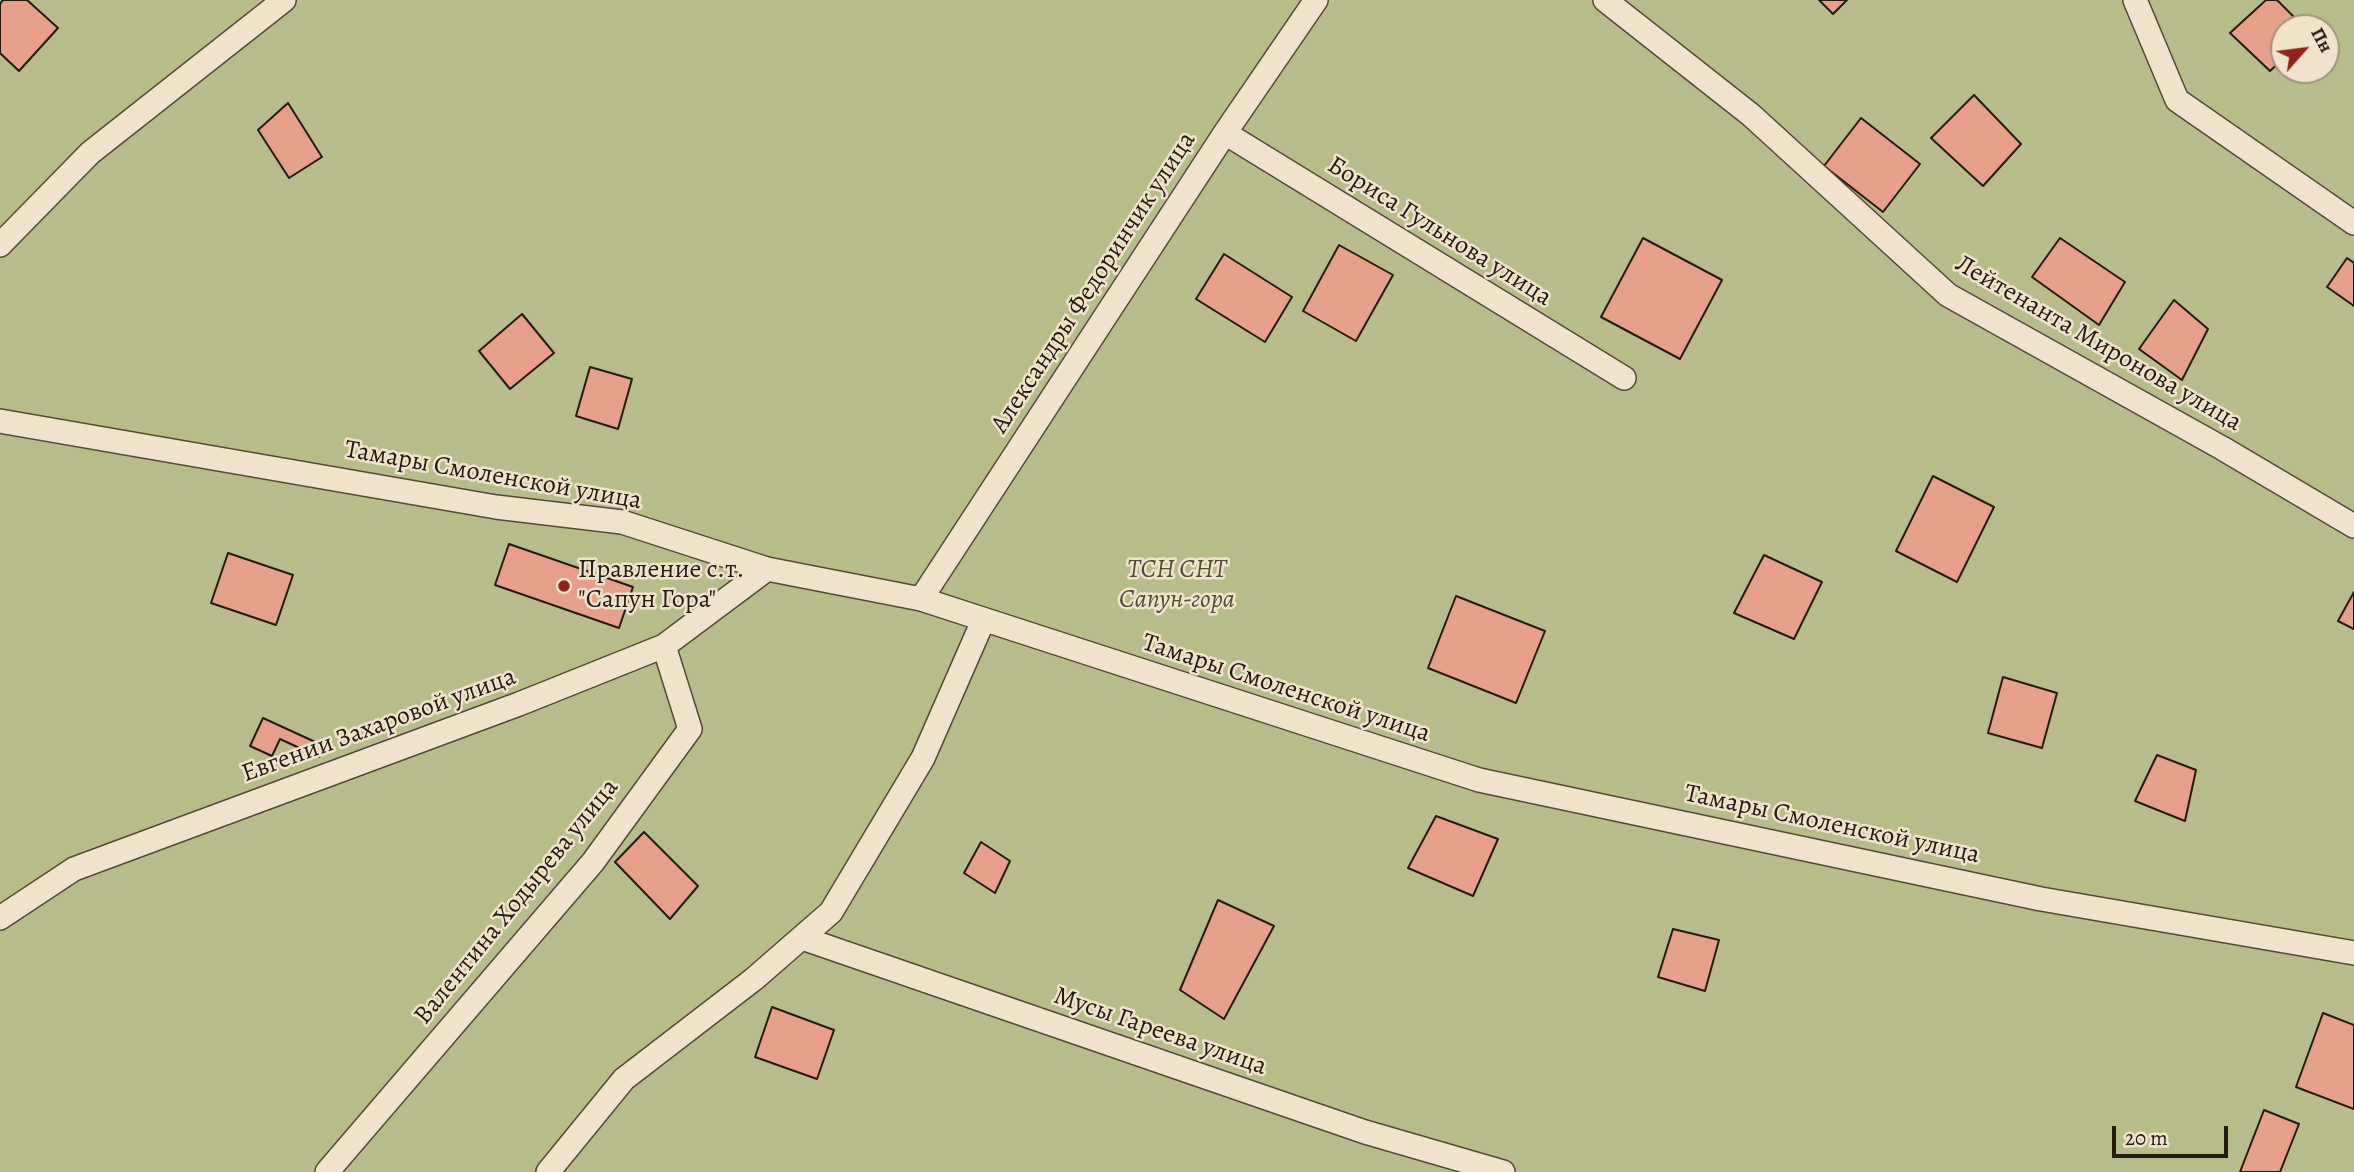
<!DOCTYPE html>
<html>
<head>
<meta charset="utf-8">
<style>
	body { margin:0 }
	#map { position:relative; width:2354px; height:1172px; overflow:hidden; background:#e9d4af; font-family:Alegreya,serif }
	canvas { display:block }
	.north { position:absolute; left:2270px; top:14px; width:70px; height:70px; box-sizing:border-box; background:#f1e3cb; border:2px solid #9f9380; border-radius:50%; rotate:62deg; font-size:19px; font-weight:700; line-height:28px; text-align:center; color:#251a10 }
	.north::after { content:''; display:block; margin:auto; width:24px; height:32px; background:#8f2418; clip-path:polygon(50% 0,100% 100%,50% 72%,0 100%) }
	.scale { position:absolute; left:2112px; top:1126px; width:116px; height:32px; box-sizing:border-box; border:4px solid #251a10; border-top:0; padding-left:9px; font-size:21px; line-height:24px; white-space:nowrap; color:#251a10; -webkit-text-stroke:5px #f1e3cb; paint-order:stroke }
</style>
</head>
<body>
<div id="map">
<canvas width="2354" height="1172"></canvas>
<div class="north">Пн</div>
<div class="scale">20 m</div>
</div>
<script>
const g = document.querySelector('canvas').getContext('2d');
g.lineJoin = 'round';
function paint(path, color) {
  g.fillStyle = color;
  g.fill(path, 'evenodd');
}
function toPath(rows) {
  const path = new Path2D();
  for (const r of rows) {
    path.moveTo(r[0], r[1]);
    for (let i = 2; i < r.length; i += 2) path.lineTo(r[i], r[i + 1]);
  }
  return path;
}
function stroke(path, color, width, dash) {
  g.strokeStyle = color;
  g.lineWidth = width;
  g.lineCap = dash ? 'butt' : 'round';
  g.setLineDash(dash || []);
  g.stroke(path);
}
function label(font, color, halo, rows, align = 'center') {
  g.font = font + ' Alegreya,serif';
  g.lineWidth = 5;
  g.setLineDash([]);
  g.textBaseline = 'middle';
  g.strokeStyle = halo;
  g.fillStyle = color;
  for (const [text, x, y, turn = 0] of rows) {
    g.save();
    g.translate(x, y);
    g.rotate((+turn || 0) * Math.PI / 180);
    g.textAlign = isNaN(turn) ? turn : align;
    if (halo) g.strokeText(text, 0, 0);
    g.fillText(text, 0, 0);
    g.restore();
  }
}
paint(toPath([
	[0,0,2354,0,2354,1172,0,1172],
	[2284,28,2326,28,2326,70,2284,70]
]), '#b7bc8a');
const building = toPath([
	[3,0,27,0,58,28,19,71,0,53,0,4,3,0],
	[1819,0,1847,0,1833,14,1819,0],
	[2266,0,2277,0,2305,28,2284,28,2284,58,2270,71,2230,33,2266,0],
	[1974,95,2021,144,1983,186,1931,138,1974,95],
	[288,103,322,157,289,178,258,130,288,103],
	[1861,118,1920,164,1883,212,1824,166,1861,118],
	[1643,238,1722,280,1680,359,1601,317,1643,238],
	[2060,238,2125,282,2099,325,2032,277,2060,238],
	[1339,245,1393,275,1356,341,1303,311,1339,245],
	[1224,254,1292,297,1265,342,1196,299,1224,254],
	[2347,258,2354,263,2354,306,2327,287,2347,258],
	[2174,300,2208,329,2182,380,2139,349,2174,300],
	[522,314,554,353,510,389,479,351,522,314],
	[590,367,632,379,618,429,576,416,590,367],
	[1933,476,1994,507,1957,582,1896,551,1933,476],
	[509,544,633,587,619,628,495,585,509,544],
	[228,553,293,575,276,625,211,603,228,553],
	[1764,555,1822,582,1794,639,1734,613,1764,555],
	[2354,592,2354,629,2338,621,2354,592],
	[1456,596,1545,631,1516,703,1428,668,1456,596],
	[2003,677,2057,693,2042,748,1988,733,2003,677],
	[263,718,324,746,319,757,280,739,272,756,250,746,263,718],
	[2157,755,2196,770,2185,821,2135,801,2157,755],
	[1436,816,1498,839,1473,896,1408,868,1436,816],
	[644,832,698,886,670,919,615,862,644,832],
	[981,842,1010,861,995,893,964,873,981,842],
	[1218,900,1274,926,1224,1019,1180,990,1218,900],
	[1673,929,1719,940,1705,991,1658,977,1673,929],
	[772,1007,834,1030,817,1079,755,1057,772,1007],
	[2323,1013,2354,1025,2354,1109,2296,1087,2323,1013],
	[2264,1110,2299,1124,2280,1172,2240,1172,2264,1110]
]);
paint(building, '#e69f89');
stroke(building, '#251a10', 2);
const lane = toPath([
	[1605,0,1751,115,1948,295,2222,448,2354,526],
	[2135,0,2177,100,2354,223],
	[1225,133,1624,378],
	[0,245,90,153,284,0],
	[0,421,496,507,622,522,767,569,921,599,1479,780,2041,899,2354,953],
	[921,599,1225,133,1316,0],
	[0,918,74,869,519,704,664,646,767,569],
	[802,938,1365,1132,1503,1172],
	[327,1172,593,862,690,729,664,646],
	[548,1172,624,1079,754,979,831,912,923,758,983,621]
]);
stroke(lane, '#564838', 26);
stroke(lane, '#f1e3cb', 23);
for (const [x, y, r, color] of [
	[564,586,7,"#8f2418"]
]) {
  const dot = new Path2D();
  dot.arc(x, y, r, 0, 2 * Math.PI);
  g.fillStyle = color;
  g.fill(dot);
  stroke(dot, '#f1e3cb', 2.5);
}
label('26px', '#251a10', '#f1e3cb', [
	["Бориса Гульнова улица",1439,232,32],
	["Александры Федоринчик улица",1094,283,-57],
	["Лейтенанта Миронова улица",2098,344,30],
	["Тамары Смоленской улица",493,476,10],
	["Тамары Смоленской улица",1286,689,18],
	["Евгении Захаровой улица",379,726,-20],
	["Тамары Смоленской улица",1832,825,12],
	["Валентина Ходырева улица",517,902,-51],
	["Мусы Гареева улица",1160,1032,19]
]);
label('26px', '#251a10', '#f1e3cb', [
	["Правление с.т.",578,571],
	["\"Сапун Гора\"",578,601]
], 'left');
label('italic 26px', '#514b35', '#f1e3cb', [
	["ТСН СНТ",1177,571],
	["Сапун-гора",1177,601]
]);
</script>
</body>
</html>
